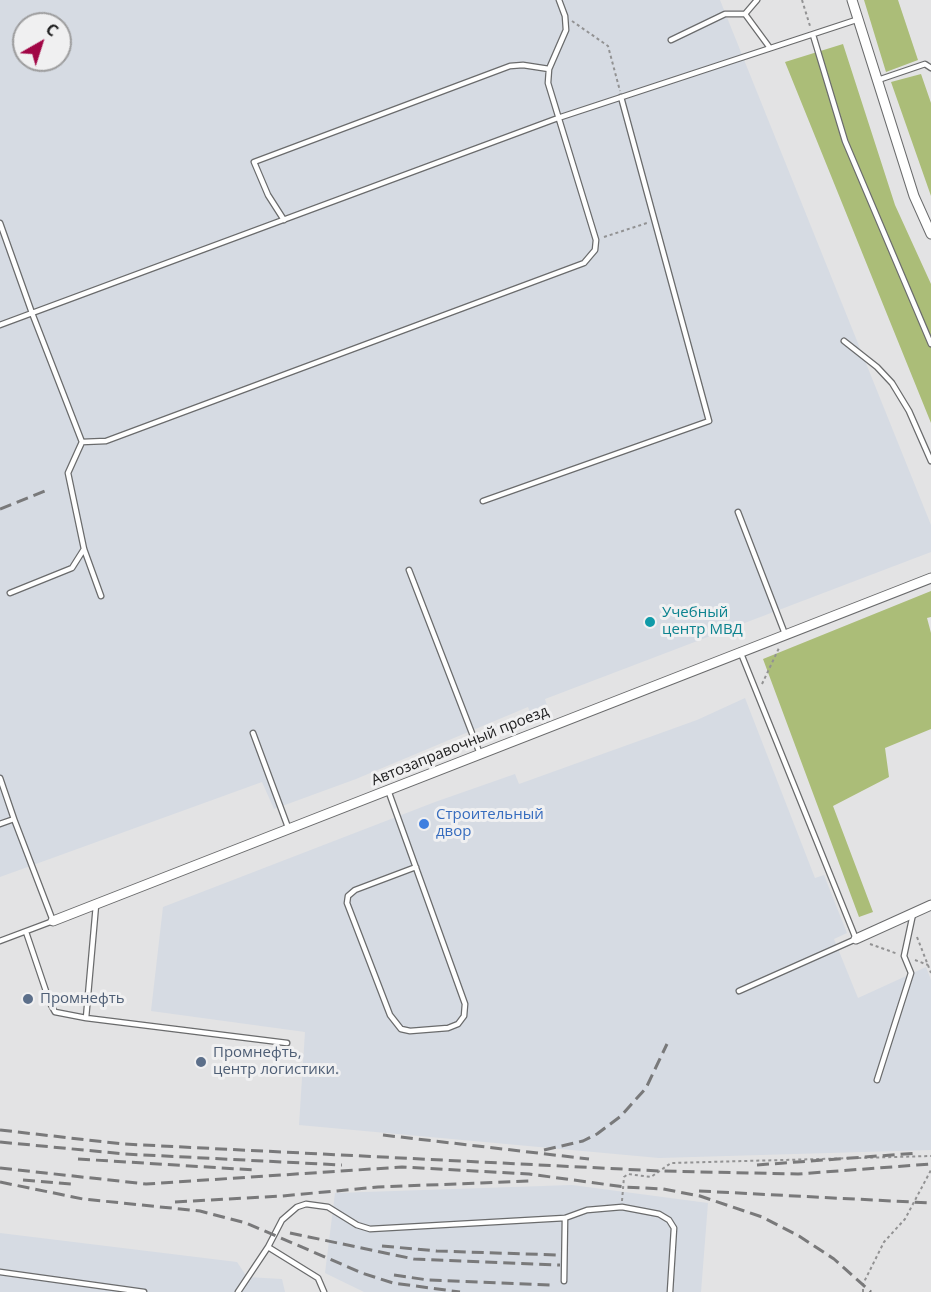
<!DOCTYPE html>
<html>
<head>
<meta charset="utf-8">
<style>
	body { margin:0 }
	#map { position:relative; width:931px; height:1292px; overflow:hidden; background:#e3e3e4; font-family:"Open Sans",sans-serif }
	canvas { display:block }
	.north { position:absolute; left:12px; top:12px; width:60px; height:60px; box-sizing:border-box; background:#f0f0f1; border:2px solid #9d9d9e; border-radius:50%; rotate:39deg; font-size:16px; font-weight:700; line-height:24px; text-align:center; color:#202021 }
	.north::after { content:''; display:block; margin:auto; width:21px; height:27px; background:#a10545; clip-path:polygon(50% 0,100% 100%,50% 72%,0 100%) }
</style>
</head>
<body>
<div id="map">
<canvas width="931" height="1292"></canvas>
<div class="north">С</div>
</div>
<script>
const g = document.querySelector('canvas').getContext('2d');
g.lineJoin = 'round';
function paint(path, color) {
  g.fillStyle = color;
  g.fill(path, 'evenodd');
}
function toPath(rows) {
  const path = new Path2D();
  for (const r of rows) {
    path.moveTo(r[0], r[1]);
    for (let i = 2; i < r.length; i += 2) path.lineTo(r[i], r[i + 1]);
  }
  return path;
}
function stroke(path, color, width, dash) {
  g.strokeStyle = color;
  g.lineWidth = width;
  g.lineCap = dash ? 'butt' : 'round';
  g.setLineDash(dash || []);
  g.stroke(path);
}
function label(font, color, halo, rows, align = 'center') {
  g.font = font + ' "Open Sans",sans-serif';
  g.lineWidth = 6;
  g.setLineDash([]);
  g.textBaseline = 'middle';
  g.strokeStyle = halo;
  g.fillStyle = color;
  for (const [text, x, y, turn = 0] of rows) {
    g.save();
    g.translate(x, y);
    g.rotate((+turn || 0) * Math.PI / 180);
    g.textAlign = isNaN(turn) ? turn : align;
    if (halo) g.strokeText(text, 0, 0);
    g.fillText(text, 0, 0);
    g.restore();
  }
}
paint(toPath([
	[0,0,720,0,931,525,931,552,545,699,549,712,532,718,528,707,356,779,274,809,262,782,0,877],
	[24,24,60,24,60,60,24,60],
	[745,698,815,878,824,875,847,933,834,939,858,998,926,967,931,980,931,1150,659,1158,299,1125,305,1032,151,1011,163,907,435,802,515,774,519,784,697,720],
	[572,1185,708,1203,701,1292,364,1292,325,1273,335,1193],
	[0,1233,237,1262,247,1277,282,1279,285,1292,0,1292]
]), '#d6dbe3');
paint(toPath([
	[864,0,898,0,918,60,886,72],
	[843,44,895,205,931,284,931,423,785,62],
	[921,74,931,103,931,196,891,82],
	[931,591,931,617,927,618,931,633,931,729,885,748,889,777,833,806,873,912,859,917,763,659]
]), '#abbd78');
const lane = toPath([
	[757,0,745,14,770,48],
	[813,35,845,141,931,344],
	[671,40,725,14,745,14],
	[878,80,925,64,931,68],
	[284,220,268,195,254,162,510,66,523,65,549,69],
	[0,223,32,313,82,442,106,441,584,263,595,250,596,240,548,83,549,69,566,30,565,16,559,0],
	[0,325,558,118,859,19],
	[844,341,877,367,892,383,909,411,931,461],
	[82,442,68,473,84,549,101,596],
	[483,501,709,421,621,97],
	[738,512,785,634],
	[409,570,480,754],
	[10,593,72,568,84,549],
	[253,733,289,830],
	[0,778,14,819],
	[388,790,465,1004,464,1016,458,1024,448,1028,410,1031,401,1029,390,1015,347,903,348,896,355,890,416,867],
	[0,824,14,819,53,921,0,941],
	[96,905,86,1018,287,1043],
	[26,932,50,1003,55,1012,86,1018],
	[739,991,856,939,740,651],
	[877,1080,911,973,904,956,913,914],
	[268,1247,318,1278,324,1292],
	[0,1272,144,1292],
	[564,1281,565,1218],
	[238,1292,268,1247,282,1220,297,1207,306,1204,328,1207,357,1225,370,1229,565,1218,587,1210,622,1207,659,1214,669,1220,674,1228,670,1292]
]);
const street = toPath([
	[852,0,914,196,931,234],
	[53,921,931,578],
	[856,939,931,905]
]);
stroke(lane, '#6a6b6c', 7);
stroke(street, '#6a6b6c', 11);
stroke(toPath([
	[802,0,810,26],
	[572,21,608,46,620,91],
	[604,237,647,223],
	[762,684,779,648],
	[917,937,931,973],
	[870,944,898,954],
	[915,960,928,965],
	[622,1201,624,1177,628,1174,651,1177,671,1163,931,1156],
	[863,1292,863,1284,884,1242,905,1219,931,1170]
]), '#929293', 2, [3, 3]);
stroke(lane, '#fff', 4.5);
stroke(street, '#fff', 9);
stroke(toPath([
	[0,509,50,489],
	[0,1130,123,1144,660,1171,798,1174,931,1164],
	[383,1135,589,1159],
	[0,1142,125,1154,342,1165],
	[544,1150,583,1141,597,1134,621,1116,646,1088,667,1044],
	[78,1159,254,1170],
	[757,1165,918,1153],
	[0,1168,146,1184,402,1167,529,1174,625,1187,663,1189,700,1196,762,1217,799,1236,834,1259,871,1292],
	[23,1180,71,1184],
	[0,1182,83,1199,200,1211,246,1223,362,1273,393,1283,460,1292],
	[699,1191,931,1203],
	[175,1202,282,1196,378,1187,531,1181],
	[290,1233,414,1259,560,1265],
	[382,1246,437,1251,558,1255],
	[394,1275,428,1280,551,1285]
]), '#79797a', 3, [12, 6]);
for (const [x, y, r, color] of [
	[650,622,6,"#0f9aa8"],
	[424,824,6,"#3f7fe0"],
	[28,999,6,"#5c6f8a"],
	[201,1062,6,"#5c6f8a"]
]) {
  const dot = new Path2D();
  dot.arc(x, y, r, 0, 2 * Math.PI);
  g.fillStyle = color;
  g.fill(dot);
  stroke(dot, '#f0f0f1', 2);
}
label('15px', '#0d838f', '#f0f0f1', [
	["Учебный",662,613],
	["центр МВД",662,630]
], 'left');
label('15px', '#202021', '#f0f0f1', [
	["Автозаправочный проезд",460,746,-22]
]);
label('15px', '#366cbe', '#f0f0f1', [
	["Строительный",436,815],
	["двор",436,832]
], 'left');
label('15px', '#4e5e75', '#f0f0f1', [
	["Промнефть",40,999],
	["Промнефть,",213,1053],
	["центр логистики.",213,1070]
], 'left');
</script>
</body>
</html>
